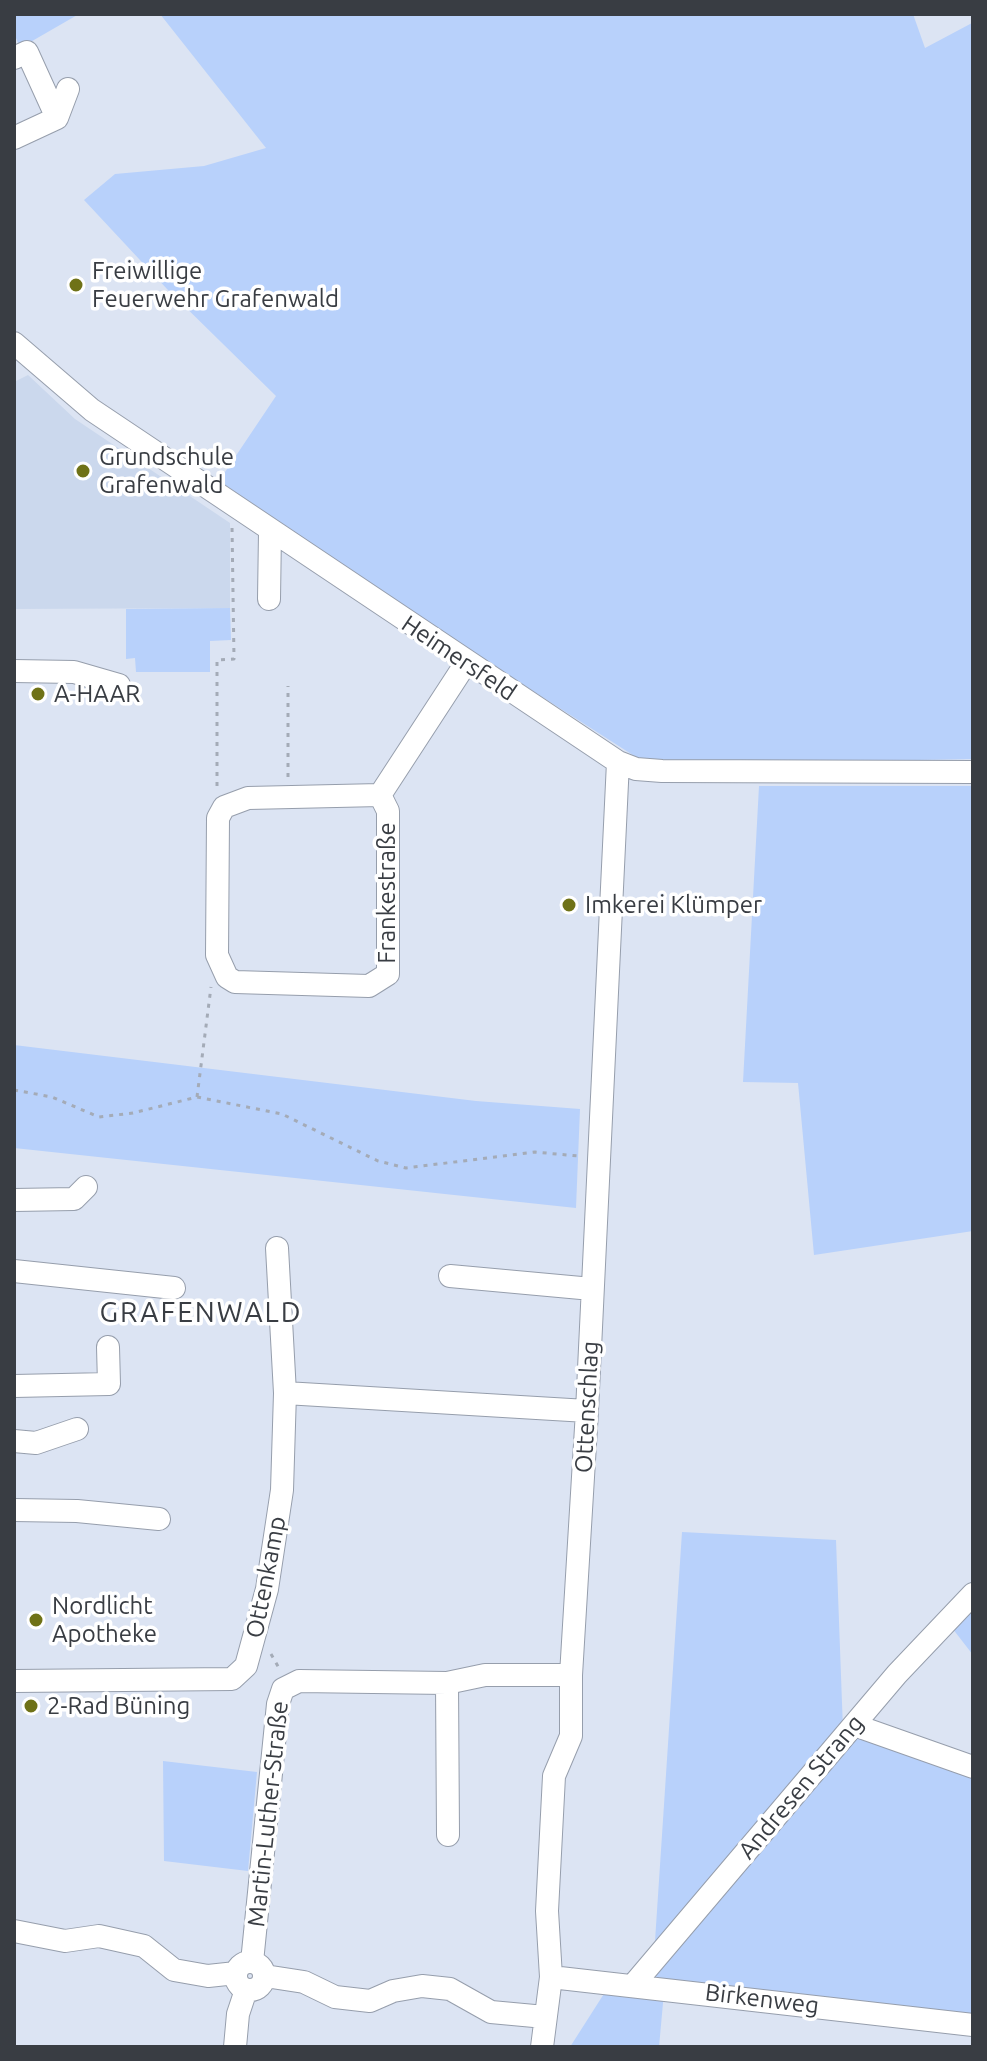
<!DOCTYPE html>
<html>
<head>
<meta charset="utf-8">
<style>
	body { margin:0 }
	#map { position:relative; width:987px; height:2061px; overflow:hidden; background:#dce4f3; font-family:Ubuntu,sans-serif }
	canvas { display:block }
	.frame { position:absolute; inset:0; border:16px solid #393d43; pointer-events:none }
</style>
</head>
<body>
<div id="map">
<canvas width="987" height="2061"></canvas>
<div class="frame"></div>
</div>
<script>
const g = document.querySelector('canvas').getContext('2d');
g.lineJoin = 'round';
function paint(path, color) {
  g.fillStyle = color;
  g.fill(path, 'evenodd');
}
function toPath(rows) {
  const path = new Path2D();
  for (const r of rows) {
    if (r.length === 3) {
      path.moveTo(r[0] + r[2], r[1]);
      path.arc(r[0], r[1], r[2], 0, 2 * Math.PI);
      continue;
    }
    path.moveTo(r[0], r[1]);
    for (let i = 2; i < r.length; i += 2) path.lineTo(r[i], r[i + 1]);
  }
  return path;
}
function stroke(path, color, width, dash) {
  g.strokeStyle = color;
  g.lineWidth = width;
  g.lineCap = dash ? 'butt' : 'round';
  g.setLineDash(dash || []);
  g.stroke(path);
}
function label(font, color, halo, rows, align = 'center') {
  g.font = font + ' Ubuntu,sans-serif';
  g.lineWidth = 7;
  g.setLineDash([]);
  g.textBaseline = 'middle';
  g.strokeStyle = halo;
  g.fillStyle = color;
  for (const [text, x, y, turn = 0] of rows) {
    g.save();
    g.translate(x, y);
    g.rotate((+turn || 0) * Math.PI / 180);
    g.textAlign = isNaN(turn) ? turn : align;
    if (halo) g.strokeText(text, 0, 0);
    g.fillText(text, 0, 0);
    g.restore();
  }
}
paint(toPath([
	[28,375,75,419,230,523,230,608,14,609,14,382]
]), '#cbd8ed');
paint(toPath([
	[14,14,79,14,20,48,14,33],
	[160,14,913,14,925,48,972,23,973,759,760,763,639,759,472,652,219,481,276,396,167,289,84,200,115,174,204,166,266,148],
	[230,608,231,640,210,641,210,672,136,672,135,658,126,659,126,609],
	[759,786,973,786,973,1231,814,1255,798,1083,743,1082],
	[14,1045,476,1101,580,1109,576,1208,14,1148],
	[682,1532,836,1540,843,1730,654,1956],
	[973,1600,973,1655,949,1624],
	[873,1738,973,1774,973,2019,651,1980,849,1740],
	[163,1761,257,1772,248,1871,164,1861],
	[607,1989,664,1992,659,2047,570,2047]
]), '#b8d1fb');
const minor = toPath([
	[14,58,27,52,57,118],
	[14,138,57,118,68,89],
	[14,343,92,410,618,762,636,769,662,771,973,772],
	[269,599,270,532],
	[14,671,74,672,119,685],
	[380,795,388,811,388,974,369,986,235,982,227,977,217,955,218,818,224,807,248,798,380,795,466,663],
	[14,1200,74,1199,86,1187],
	[14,1271,174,1288],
	[450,1276,592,1289],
	[14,1386,109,1384,108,1347],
	[285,1393,587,1411],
	[14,1441,36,1443,77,1429],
	[14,1510,77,1511,159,1519],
	[14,1681,232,1679,246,1666,267,1589,282,1490,285,1393,277,1248],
	[447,1683,448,1835],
	[854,1725,973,1767],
	[14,1931,65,1941,99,1936,144,1946,174,1970,208,1976,236,1973],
	[250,1976,14],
	[252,1962,278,1704,283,1689,299,1681,447,1683,485,1675,571,1675],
	[265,1976,304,1982,335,1997,370,2001,393,1991,422,1986,450,1989,491,2012,545,2017],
	[551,1977,973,2025],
	[634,1984,897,1674,973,1594],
	[235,2047,238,2014,246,1990],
	[542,2047,551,1977,547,1911,554,1776,571,1736,571,1675,587,1411,618,762]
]);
stroke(minor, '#969eac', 24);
stroke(toPath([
	[288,777,288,686],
	[217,786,217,660,234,659,232,526],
	[14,1090,52,1097,99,1117,133,1113,197,1097,282,1114,378,1161,406,1168,535,1152,578,1156],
	[197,1097,211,987],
	[271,1654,279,1668]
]), '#a4abb7', 3, [4, 6]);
stroke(minor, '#fff', 22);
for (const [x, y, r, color] of [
	[76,285,8,"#6f7217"],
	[83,471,8,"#6f7217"],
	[38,694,8,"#6f7217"],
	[569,905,8,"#6f7217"],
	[36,1620,8,"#6f7217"],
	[31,1706,8,"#6f7217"]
]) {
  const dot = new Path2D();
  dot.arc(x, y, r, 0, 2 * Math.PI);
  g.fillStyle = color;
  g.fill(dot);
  stroke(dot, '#fff', 3);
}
label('24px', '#393d43', '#fff', [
	["Freiwillige",92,271],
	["Feuerwehr Grafenwald",92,299],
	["Grundschule",99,457],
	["Grafenwald",99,485],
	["A-HAAR",54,694],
	["Imkerei Klümper",585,905],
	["Nordlicht",52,1606],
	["Apotheke",52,1634],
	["2-Rad Büning",47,1706]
], 'left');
label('24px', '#393d43', '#fff', [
	["Heimersfeld",459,658,34],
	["Frankestraße",387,893,-90],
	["Ottenschlag",587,1407,-87],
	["Ottenkamp",266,1577,-79],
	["Andresen Strang",801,1787,-50],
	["Martin-Luther-Straße",268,1814,-84],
	["Birkenweg",762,1999,7]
]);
g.letterSpacing = '2px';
label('28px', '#393d43', '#fff', [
	["GRAFENWALD",201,1313]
]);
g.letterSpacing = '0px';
</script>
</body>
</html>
